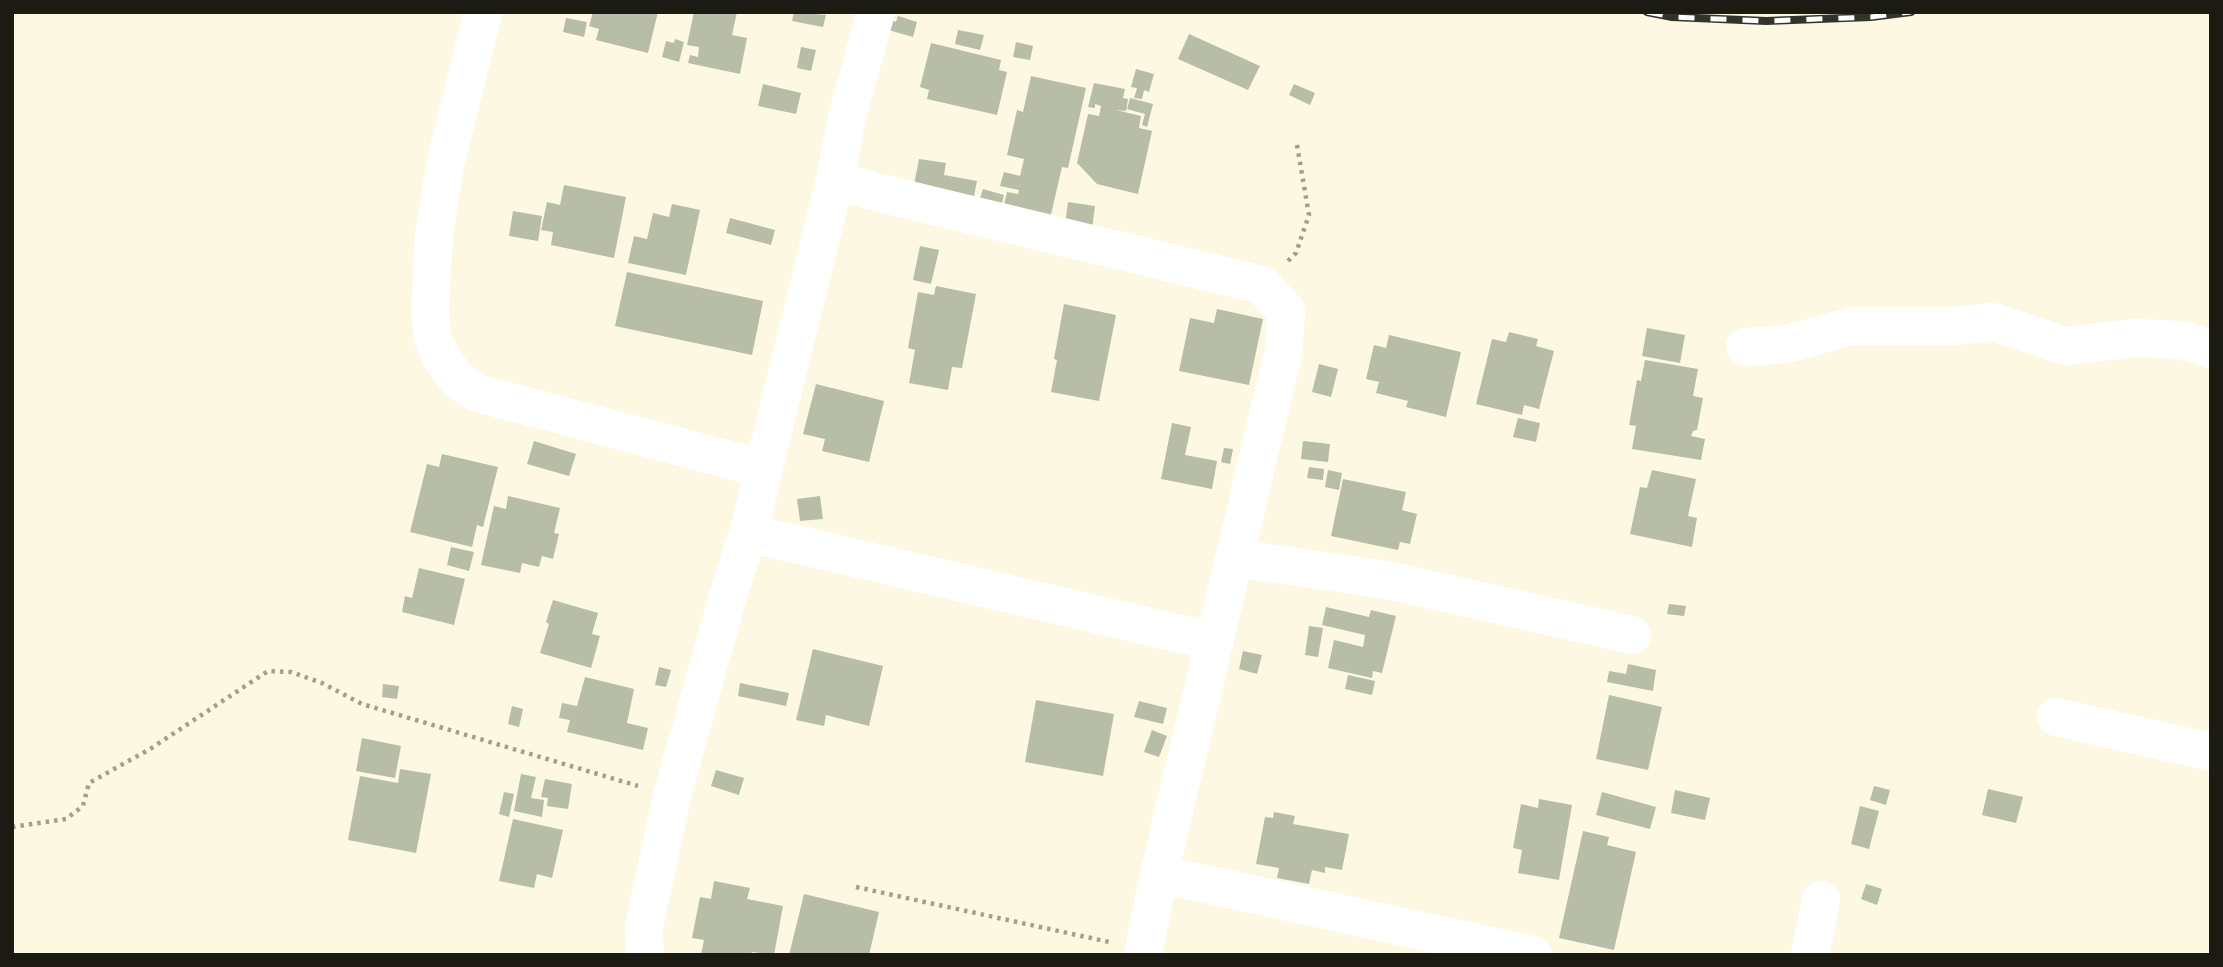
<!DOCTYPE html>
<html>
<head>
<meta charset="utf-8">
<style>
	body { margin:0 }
	#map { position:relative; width:2223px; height:967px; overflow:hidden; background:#fdf8e2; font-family:"Space Grotesk",sans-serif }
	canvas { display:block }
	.frame { position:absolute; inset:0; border:14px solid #1c1b13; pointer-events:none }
</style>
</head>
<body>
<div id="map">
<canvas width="2223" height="967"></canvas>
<div class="frame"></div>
</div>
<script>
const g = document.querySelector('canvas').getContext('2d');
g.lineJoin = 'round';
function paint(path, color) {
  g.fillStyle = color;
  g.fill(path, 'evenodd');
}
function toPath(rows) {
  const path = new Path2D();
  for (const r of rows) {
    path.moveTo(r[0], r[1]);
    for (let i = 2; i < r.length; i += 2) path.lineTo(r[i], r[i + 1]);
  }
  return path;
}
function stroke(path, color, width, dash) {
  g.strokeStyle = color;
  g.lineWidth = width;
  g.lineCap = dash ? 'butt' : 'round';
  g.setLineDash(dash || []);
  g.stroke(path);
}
paint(toPath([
	[593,12,658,12,648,53,596,40,599,29,589,26],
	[694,12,737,12,732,35,747,38,740,74,688,63,690,55,698,57,699,47,687,45],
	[794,12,826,15,823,27,792,21],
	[898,16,917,22,913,37,885,29,888,19,896,22],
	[566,18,587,22,584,37,563,32],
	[958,30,984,35,980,50,955,44],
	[1189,34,1260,66,1248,90,1178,59],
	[675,39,684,42,679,62,662,57,666,41,674,43],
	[1016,42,1033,46,1030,60,1013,57],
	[931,43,1001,60,999,70,1007,72,997,115,927,99,929,90,920,87],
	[801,47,816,50,811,71,797,68],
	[1136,69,1154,74,1149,92,1144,90,1142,99,1134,98,1137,88,1131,87],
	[1031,76,1086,88,1068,168,1062,167,1049,223,1002,213,1007,192,1018,194,1019,190,1000,186,1004,172,1020,176,1024,159,1007,155,1017,110,1023,112],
	[1094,83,1125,89,1123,98,1128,99,1126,111,1116,110,1141,116,1139,128,1152,131,1138,194,1097,184,1077,163,1088,114,1099,116,1101,106,1095,104,1095,108,1088,107],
	[763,84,801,93,796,114,758,106],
	[1294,84,1315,93,1310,105,1289,95],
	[1130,98,1153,104,1147,127,1142,125,1145,114,1127,109],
	[919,159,946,163,944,175,977,181,973,201,913,190],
	[564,185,626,197,614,258,551,245,553,232,541,230,547,202,560,205],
	[983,189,1004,195,1000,211,979,201],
	[1068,202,1095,206,1092,229,1065,225],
	[672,204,700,210,686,275,628,263,634,236,647,239,653,213,669,217],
	[513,211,542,216,538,241,509,236],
	[730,218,775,230,771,245,726,233],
	[920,246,939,250,931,284,913,280],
	[627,272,763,301,752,355,615,326],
	[936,286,976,294,962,368,952,367,948,390,909,383,915,350,908,348,918,292,934,295],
	[1064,304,1116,315,1099,401,1051,392,1057,360,1054,359],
	[1217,309,1263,319,1249,385,1179,371,1190,318,1214,323],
	[1647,328,1685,335,1680,363,1642,356],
	[1509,332,1538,339,1536,346,1554,351,1539,409,1524,405,1522,415,1476,404,1492,339,1506,342],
	[1389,335,1461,352,1446,417,1406,407,1408,401,1376,393,1379,382,1366,379,1374,345,1386,348],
	[1645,360,1698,369,1693,396,1703,398,1697,430,1693,431,1691,436,1705,439,1701,460,1632,449,1636,426,1629,425,1637,380,1641,381],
	[1319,364,1338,369,1331,397,1312,392],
	[816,384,884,401,869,462,822,451,825,439,803,434],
	[1518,418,1540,423,1536,442,1513,437],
	[1172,423,1191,427,1185,455,1217,461,1212,489,1161,479],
	[534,441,576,454,569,476,527,464],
	[1303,441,1330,444,1328,462,1301,459],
	[1224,448,1233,449,1230,464,1221,462],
	[442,454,498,467,483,527,477,525,472,547,410,532,427,464,439,467],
	[1309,467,1324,469,1323,480,1307,478],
	[1328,470,1342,473,1339,490,1325,487],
	[1652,470,1696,479,1688,516,1697,518,1692,547,1630,534,1640,487,1647,488],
	[1343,479,1406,492,1402,510,1417,514,1410,544,1400,542,1398,550,1331,536],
	[508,496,560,508,554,533,559,534,553,559,542,556,539,567,522,563,520,573,481,565,494,506,506,509],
	[820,496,823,519,800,521,797,499],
	[451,547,474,552,469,571,447,565],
	[419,568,465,579,454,625,402,612,405,596,412,598],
	[553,600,598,613,592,634,600,636,591,668,540,653,549,624,546,622],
	[1669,604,1686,606,1684,616,1667,614],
	[1326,607,1369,617,1371,610,1396,616,1382,673,1373,671,1372,678,1328,668,1334,640,1363,647,1365,635,1322,625],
	[1309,626,1323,628,1318,657,1305,655],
	[813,649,883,666,869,726,826,715,824,726,796,720],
	[1243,651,1262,655,1257,674,1239,669],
	[1628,664,1656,670,1653,691,1607,682,1609,671,1626,674],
	[659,667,671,670,666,687,655,685],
	[1348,675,1375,681,1372,695,1345,689],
	[585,677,634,689,627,723,648,728,643,750,567,732,570,720,559,718,562,703,577,706],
	[740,683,789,693,786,706,738,696],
	[383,684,399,686,397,699,382,697],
	[1609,695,1662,707,1648,770,1596,759],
	[1036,700,1114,714,1103,776,1025,762],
	[1139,701,1167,708,1163,724,1134,717],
	[512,706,523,709,519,727,508,724],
	[1152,730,1167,736,1159,757,1144,752],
	[362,738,401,746,395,778,356,771],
	[400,769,431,774,416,853,348,840,360,776,398,783],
	[716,770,744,778,739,795,711,786],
	[521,774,536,777,531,798,544,800,542,817,514,811],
	[545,779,572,784,568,809,547,806,548,798,541,797],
	[1874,786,1890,790,1886,805,1870,800],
	[1988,789,2023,797,2016,823,1982,815],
	[1675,790,1710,798,1705,820,1671,813],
	[504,792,514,794,509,817,499,814],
	[1602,792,1656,807,1650,829,1596,815],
	[1539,799,1572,805,1559,880,1518,873,1522,850,1513,848,1521,804,1538,808],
	[1860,806,1879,811,1869,849,1851,844],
	[1274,812,1295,816,1293,824,1349,834,1342,870,1325,867,1325,873,1312,870,1309,884,1277,878,1279,868,1256,864,1265,817,1273,818],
	[513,819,563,830,552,878,537,874,534,888,499,881],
	[1583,831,1609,837,1607,845,1636,852,1614,950,1559,938],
	[714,881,750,888,747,899,783,906,774,955,752,952,751,955,701,955,704,940,692,938,700,897,711,899],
	[1866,884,1882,889,1877,905,1861,899],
	[804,894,879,912,869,955,849,953,789,955]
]), '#b8bda8');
stroke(toPath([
	[1288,261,1296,253,1309,215,1297,145],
	[12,827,66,819,83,806,89,783,150,749,268,671,291,672,322,683,362,704,638,786],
	[856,887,1109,942]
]), '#a29f8f', 4.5, [3.5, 5]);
stroke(toPath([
	[483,12,445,165,434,235,430,308,432,337,443,360,456,378,477,393,764,469],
	[835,180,872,191,1262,285,1286,311,1284,349,1159,874,1143,955],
	[1745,347,1787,344,1852,326,1954,326,1993,322,2065,346,2136,338,2182,340,2211,349],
	[748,533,1215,642],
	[1236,558,1392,581,1632,635],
	[2056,717,2211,752],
	[1159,874,1533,955],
	[645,955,644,927,672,796,728,596,748,533,835,180,847,117,876,12],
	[1810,955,1821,900]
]), '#fff', 38);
const rail = toPath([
	[1647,12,1672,17,1766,21,1871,17,1911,12]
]);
stroke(rail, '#343329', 8);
stroke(rail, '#fff', 5, [16]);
</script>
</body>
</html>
